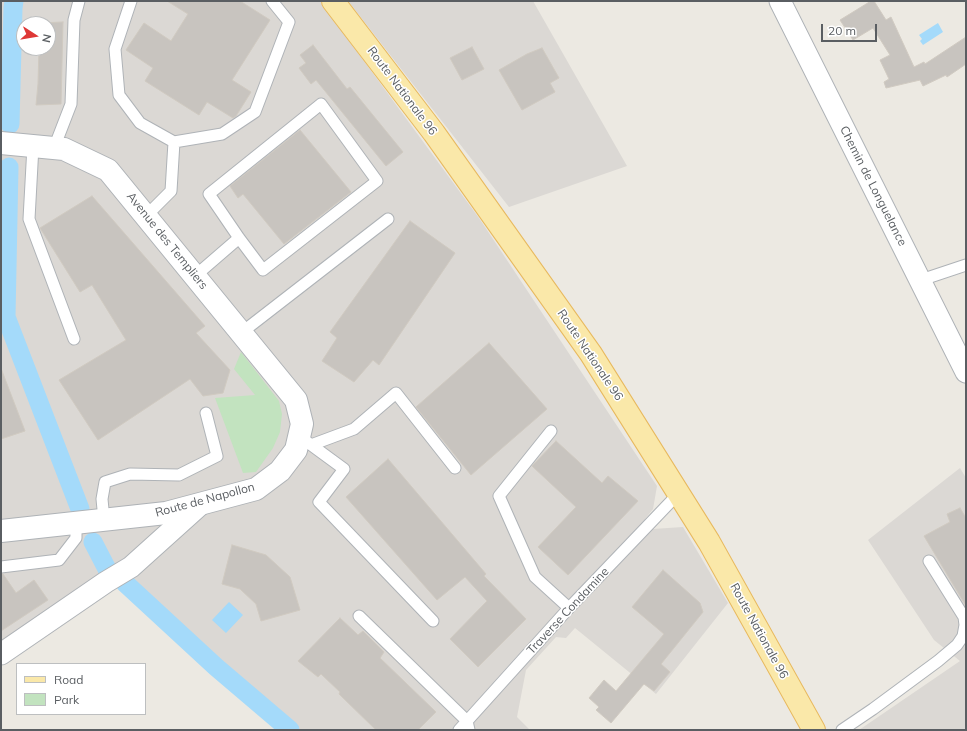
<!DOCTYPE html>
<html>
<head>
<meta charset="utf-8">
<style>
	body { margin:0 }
	#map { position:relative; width:967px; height:731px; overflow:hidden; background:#ece9e2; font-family:Mulish,sans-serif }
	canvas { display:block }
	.frame { position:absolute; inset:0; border:2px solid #5a5e62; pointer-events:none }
	.legend { position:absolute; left:16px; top:663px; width:130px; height:52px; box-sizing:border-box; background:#fff; border:1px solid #bdbfc0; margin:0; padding:5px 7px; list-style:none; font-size:12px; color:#5a5e62 }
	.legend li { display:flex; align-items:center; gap:8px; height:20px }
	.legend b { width:20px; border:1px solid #bdbfc0 }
	.north { position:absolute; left:16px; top:16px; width:40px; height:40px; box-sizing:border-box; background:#fff; border:1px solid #bdbfc0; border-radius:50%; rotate:102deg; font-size:11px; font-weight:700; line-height:16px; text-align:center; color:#5a5e62 }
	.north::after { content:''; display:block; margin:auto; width:14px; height:18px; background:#de3836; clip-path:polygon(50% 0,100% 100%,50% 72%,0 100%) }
	.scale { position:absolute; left:821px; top:24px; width:56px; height:18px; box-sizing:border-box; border:2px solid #5a5e62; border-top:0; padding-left:5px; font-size:12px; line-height:14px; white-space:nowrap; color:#5a5e62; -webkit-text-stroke:3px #fff; paint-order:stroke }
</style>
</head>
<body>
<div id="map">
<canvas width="967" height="731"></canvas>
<div class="frame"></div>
<ul class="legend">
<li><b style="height:5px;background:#fae8a9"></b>Road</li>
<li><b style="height:11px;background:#c2e3bf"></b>Park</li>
</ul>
<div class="north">N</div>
<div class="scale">20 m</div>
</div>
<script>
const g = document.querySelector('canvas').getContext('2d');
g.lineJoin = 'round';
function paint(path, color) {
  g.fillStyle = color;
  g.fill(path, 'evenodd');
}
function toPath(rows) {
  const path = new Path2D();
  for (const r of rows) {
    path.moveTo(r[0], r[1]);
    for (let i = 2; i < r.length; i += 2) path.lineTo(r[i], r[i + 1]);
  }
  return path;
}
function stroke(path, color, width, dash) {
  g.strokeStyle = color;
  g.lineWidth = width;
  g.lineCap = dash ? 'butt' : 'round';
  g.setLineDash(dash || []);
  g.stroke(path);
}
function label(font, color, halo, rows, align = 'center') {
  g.font = font + ' Mulish,sans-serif';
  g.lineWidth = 3;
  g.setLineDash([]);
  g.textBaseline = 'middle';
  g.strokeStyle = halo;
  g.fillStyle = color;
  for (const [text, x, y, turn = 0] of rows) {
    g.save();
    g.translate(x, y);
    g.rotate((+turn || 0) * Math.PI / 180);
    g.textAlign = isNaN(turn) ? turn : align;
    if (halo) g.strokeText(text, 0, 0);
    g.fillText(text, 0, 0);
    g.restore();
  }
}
paint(toPath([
	[1,1,320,1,479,218,657,486,653,509,645,519,653,529,683,527,728,603,656,694,575,628,566,638,556,637,526,670,517,717,530,730,299,730,238,680,127,577,1,643],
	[24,24,48,24,48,48,24,48],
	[348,1,533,1,627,166,509,207],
	[960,468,966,478,966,730,859,730,960,661,934,640,868,540]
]), '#dbd8d4');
paint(toPath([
	[241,352,279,401,282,414,280,432,273,448,256,472,243,473,215,398,255,395,234,369]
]), '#c2e3bf');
paint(toPath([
	[938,23,943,32,923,45,920,41,922,39,919,35],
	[229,602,243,615,226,633,212,620]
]), '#a4dafa');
stroke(toPath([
	[10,124,13,8,14,1],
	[9,167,6,317,80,509],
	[93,542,107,569],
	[125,583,216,667,290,730]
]), '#a4dafa', 19);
const building = toPath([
	[167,1,240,1,270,20,232,80,251,92,236,116,233,118,207,102,199,115,145,81,153,68,126,50,144,23,171,41,188,14,167,1],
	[871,1,874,1,886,20,891,17,914,67,924,62,925,64,966,37,966,64,947,77,946,75,923,86,920,80,886,88,884,82,889,79,880,60,890,55,873,28,853,40,840,20,871,1],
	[63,22,61,104,36,105,38,84,39,48,48,48,48,24,39,24,40,23,63,22],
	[313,45,347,89,350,87,403,152,386,166,316,80,311,84,299,68,306,63,300,55,313,45],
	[472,47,484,69,462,80,450,58,472,47],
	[542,48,559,78,550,83,555,92,522,110,499,70,527,54,542,48],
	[300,130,351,192,284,244,243,194,238,198,230,186,300,130],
	[92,196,205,326,196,333,230,370,223,393,203,396,190,379,98,440,59,380,126,340,92,285,80,292,40,228,92,196],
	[410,221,455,253,379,365,373,360,354,382,322,361,337,338,330,332,410,221],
	[489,343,547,409,471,475,416,407,489,343],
	[2,371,25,431,1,439,1,372,2,371],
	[556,441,602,483,608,476,638,501,568,575,538,547,576,507,532,466,556,441],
	[388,459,486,574,484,576,526,619,478,667,450,639,487,601,465,577,437,600,346,497,388,459],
	[960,508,966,518,966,606,924,536,950,522,947,514,960,508],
	[232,545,266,555,290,577,300,610,261,621,256,604,240,589,222,584,232,545],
	[663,570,700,603,703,612,661,664,670,672,654,691,644,684,611,723,596,710,599,707,589,698,604,680,616,691,664,634,632,607,663,570],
	[1,574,3,574,16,593,34,580,48,600,1,631,1,574],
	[340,618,358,635,363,631,384,652,380,658,436,712,418,730,376,730,339,694,340,692,321,674,318,677,298,661,340,618]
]);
paint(building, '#c8c4bf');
stroke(building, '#d0cac1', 1);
const lane = toPath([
	[131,1,115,49,119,95,140,123,174,142,222,134,255,112,289,22,272,1],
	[321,104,377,181,263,270,239,238,209,194,321,104],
	[33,146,29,219,74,339],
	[54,148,71,104,74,20,79,1],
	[146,216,171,191,174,142],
	[195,276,239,238],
	[921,280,966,265],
	[241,333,388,219],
	[551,431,499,496,535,577,569,608],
	[299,436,344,469,319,502,433,621],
	[311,445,354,429,396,393,455,468],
	[104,520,102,499,105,482,130,474,179,475,217,456,206,413],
	[1,567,59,560,76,538,76,523],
	[359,616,467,721,469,730],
	[459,730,569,608,679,493],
	[842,730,873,709,938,661,957,645,963,636,965,625,964,617,929,561]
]);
const street = toPath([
	[780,1,966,372],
	[1,654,106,582,131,567,201,504]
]);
const secondary = toPath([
	[1,143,64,149,108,170,296,400,302,424,296,450,280,471,256,489,166,513,1,531]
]);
const primary = toPath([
	[333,1,434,133,591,354,709,542,814,730]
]);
stroke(lane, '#afb3b7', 13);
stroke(street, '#afb3b7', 23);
stroke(secondary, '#aeb2b6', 24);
stroke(primary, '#e8b95e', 24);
stroke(lane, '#fff', 11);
stroke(street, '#fff', 21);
stroke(secondary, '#fff', 22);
stroke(primary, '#fae8a9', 22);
label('12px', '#5a5e62', '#fff', [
	["Route Nationale 96",402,91,53],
	["Chemin de Longuelance",873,186,63],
	["Avenue des Templiers",167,241,51],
	["Route Nationale 96",590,355,56],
	["Route de Napollon",205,500,-15],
	["Traverse Condamine",568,611,-47],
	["Route Nationale 96",759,631,61]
]);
</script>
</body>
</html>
